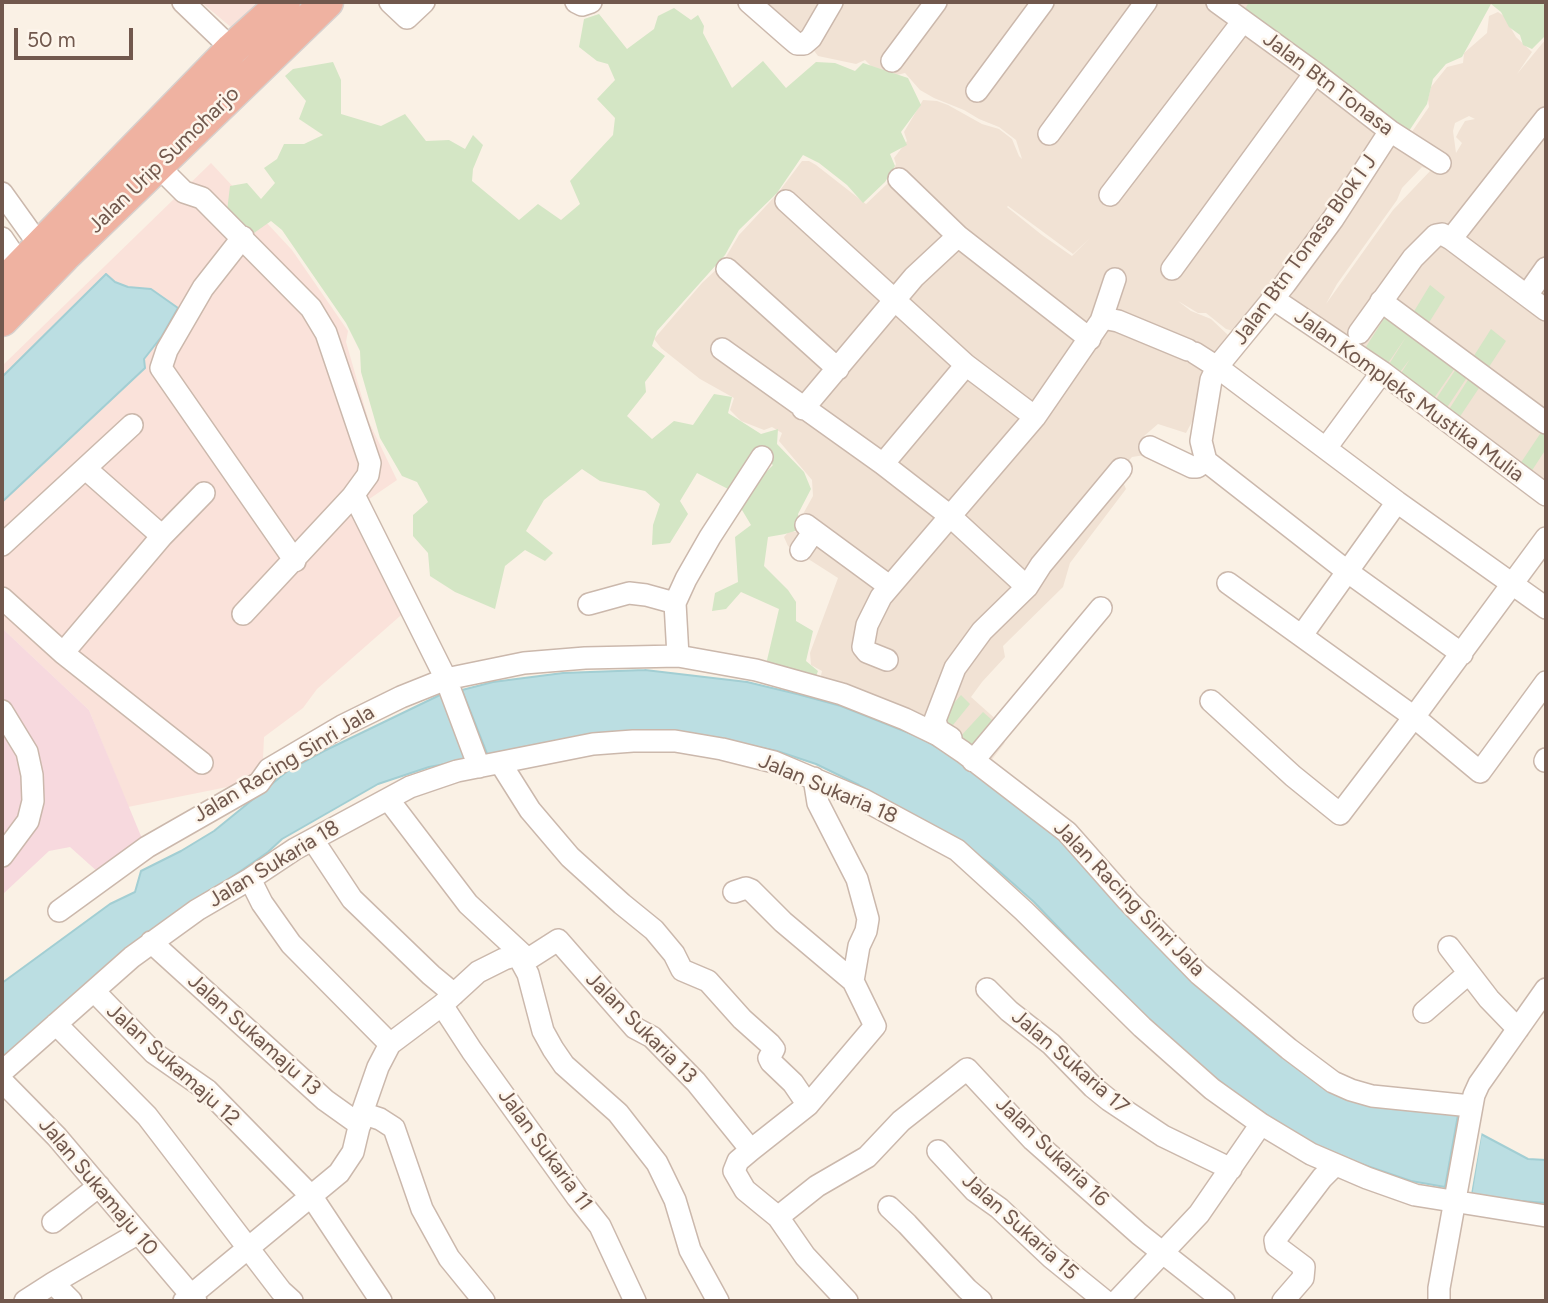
<!DOCTYPE html>
<html>
<head>
<meta charset="utf-8">
<style>
	body { margin:0 }
	#map { position:relative; width:1548px; height:1303px; overflow:hidden; background:#faf1e5; font-family:Figtree,sans-serif }
	canvas { display:block }
	.frame { position:absolute; inset:0; border:4px solid #71584d; pointer-events:none }
	.scale { position:absolute; left:14px; top:28px; width:119px; height:32px; box-sizing:border-box; border:4px solid #71584d; border-top:0; padding-left:9px; font-size:21px; line-height:24px; white-space:nowrap; color:#71584d; -webkit-text-stroke:5px #fdf5eb; paint-order:stroke }
</style>
</head>
<body>
<div id="map">
<canvas width="1548" height="1303"></canvas>
<div class="frame"></div>
<div class="scale">50 m</div>
</div>
<script>
const g = document.querySelector('canvas').getContext('2d');
g.lineJoin = 'round';
function paint(path, color) {
  g.fillStyle = color;
  g.fill(path, 'evenodd');
}
function toPath(rows) {
  const path = new Path2D();
  for (const r of rows) {
    path.moveTo(r[0], r[1]);
    for (let i = 2; i < r.length; i += 2) path.lineTo(r[i], r[i + 1]);
  }
  return path;
}
function stroke(path, color, width, dash) {
  g.strokeStyle = color;
  g.lineWidth = width;
  g.lineCap = dash ? 'butt' : 'round';
  g.setLineDash(dash || []);
  g.stroke(path);
}
function label(font, color, halo, rows, align = 'center') {
  g.font = font + ' Figtree,sans-serif';
  g.lineWidth = 5;
  g.setLineDash([]);
  g.textBaseline = 'middle';
  g.strokeStyle = halo;
  g.fillStyle = color;
  for (const [text, x, y, turn = 0] of rows) {
    g.save();
    g.translate(x, y);
    g.rotate((+turn || 0) * Math.PI / 180);
    g.textAlign = isNaN(turn) ? turn : align;
    if (halo) g.strokeText(text, 0, 0);
    g.fillText(text, 0, 0);
    g.restore();
  }
}
paint(toPath([
	[766,2,1376,2,1412,82,1409,136,1429,107,1428,99,1431,87,1447,67,1463,63,1464,53,1487,33,1489,16,1498,12,1504,16,1516,37,1532,52,1517,74,1546,39,1546,491,1314,321,1320,311,1314,319,1284,300,1237,332,1226,329,1206,313,1198,313,1178,301,1191,311,1211,319,1228,335,1215,351,1200,385,1205,397,1186,433,1158,424,1144,436,1149,445,1145,455,1132,457,1119,472,1126,489,1070,563,1063,587,1003,646,1005,657,982,682,971,697,1009,731,1004,744,983,771,819,684,822,671,811,665,810,653,838,578,788,546,784,537,790,530,804,535,803,514,813,496,812,480,779,441,782,433,772,427,764,430,741,421,730,410,734,398,700,379,661,348,654,339,702,283,721,265,739,235,778,193,802,161,809,161,816,165,866,204,887,184,896,164,894,158,907,141,904,132,923,100,937,101,948,105,982,124,999,129,1012,139,1019,156,1022,159,1016,140,999,127,979,119,964,110,934,98,920,90,905,73,897,75,871,66,865,60,856,64,818,56,806,40,784,21],
	[1469,116,1475,119,1465,121,1459,131,1456,137,1462,143,1456,153,1453,131,1455,123],
	[1422,167,1431,170,1393,210,1326,304,1337,284,1397,200,1402,188],
	[1008,206,1073,254,1090,238,1072,256,1042,235,1007,207]
]), '#f1e2d4');
paint(toPath([
	[201,2,261,2,232,28],
	[211,163,292,250,348,331,346,342,369,422,397,480,359,506,416,602,317,689,303,708,264,737,262,780,128,807,89,710,2,628,2,366]
]), '#fae2da');
paint(toPath([
	[2,628,89,710,143,841,108,881,70,847,49,851,2,895]
]), '#f7d9de');
paint(toPath([
	[1249,2,1546,2,1546,35,1532,49,1523,45,1520,35,1509,27,1501,12,1491,4,1462,57,1446,64,1433,79,1427,104,1409,131,1388,120,1340,83,1324,66,1245,9],
	[674,8,691,20,698,15,704,26,703,33,732,88,763,61,786,88,816,62,835,63,855,71,863,63,908,78,921,105,901,132,907,145,890,154,895,166,885,182,863,203,847,185,819,163,803,155,777,193,739,230,725,255,657,331,652,346,665,356,645,382,646,392,627,416,652,439,674,421,693,425,714,394,732,397,728,413,761,434,778,429,777,444,804,472,811,489,798,514,801,529,785,534,768,537,764,566,788,590,796,602,796,621,813,631,806,661,818,671,813,684,764,673,779,609,741,592,726,609,712,611,715,593,738,582,735,537,751,525,739,505,758,480,773,465,756,451,730,490,697,473,680,501,688,514,670,543,652,545,653,525,660,504,645,491,600,481,582,469,544,500,526,531,553,553,545,561,525,550,505,566,495,609,455,592,430,576,428,553,413,536,413,515,428,502,417,482,402,476,380,438,361,372,360,351,346,323,282,230,271,221,254,233,227,211,230,186,247,183,261,199,275,183,264,168,277,159,284,144,304,144,323,135,299,119,306,101,285,76,293,69,333,62,341,80,341,114,381,126,405,114,426,141,449,140,465,149,473,135,483,145,473,169,472,181,519,220,538,204,561,220,580,204,570,181,613,135,615,118,597,99,615,80,608,64,597,61,579,47,584,19,599,14,627,49,654,29,658,16],
	[1430,285,1445,297,1425,329,1410,318],
	[1385,317,1457,365,1432,401,1398,378,1410,359,1397,376,1386,369,1406,337,1384,369,1362,353],
	[1491,329,1506,341,1485,373,1470,362],
	[1458,366,1470,373,1446,409,1434,402],
	[1471,375,1483,382,1459,418,1448,411],
	[1544,428,1546,430,1546,449,1531,472,1520,464],
	[961,695,970,704,949,730,939,720],
	[983,712,992,720,970,747,960,737]
]), '#d4e6c5');
const water = toPath([
	[106,274,115,282,128,287,151,289,178,308,162,336,144,359,145,368,2,502,2,377,106,274],
	[645,670,747,682,797,694,841,706,919,737,943,751,1033,810,1216,1001,1265,1044,1327,1085,1373,1105,1458,1115,1445,1187,1411,1181,1341,1157,1311,1143,1250,1104,1213,1076,1135,1008,1034,902,991,864,952,838,859,785,816,764,777,751,738,743,488,756,462,690,493,682,563,673,645,670],
	[444,693,467,760,429,767,378,784,282,839,268,852,212,891,2,1059,2,983,110,904,135,892,141,871,181,851,214,831,289,770,324,751,444,693],
	[1481,1134,1528,1159,1546,1160,1546,1203,1471,1197,1481,1134]
]);
paint(water, '#bbdee2');
stroke(water, '#a2ced3', 2);
paint(toPath([
	[1479,1131,1482,1131,1470,1200,1468,1196]
]), '#faf1e5');
const minor = toPath([
	[183,2,232,49],
	[390,2,407,18,424,2],
	[576,2,582,5,591,2],
	[749,2,790,38,797,44,804,44,811,38,832,2],
	[1217,2,1315,73,1390,131,1440,163],
	[892,61,936,2],
	[977,91,1043,2],
	[1390,131,1333,219,1285,284,1217,367,1211,380,1201,441,1206,461,1348,572,1462,654],
	[1049,134,1146,2],
	[158,166,184,192,202,198,311,308,326,333,370,463,368,475,352,497,243,614],
	[899,179,958,236,1090,339],
	[2,193,40,246],
	[1110,195,1243,21],
	[786,201,966,365,1035,417],
	[243,237,203,288,167,350,161,368,295,561],
	[2,238,21,266],
	[1451,239,1546,118],
	[727,269,838,369],
	[1172,269,1315,73],
	[1527,295,1546,268],
	[1272,298,1382,372,1546,495],
	[1381,301,1546,423],
	[1101,321,1115,279],
	[1359,333,1413,258,1436,235,1442,234,1451,239,1546,310],
	[722,349,883,464,950,516,1027,587],
	[1195,353,1217,367,1397,502,1546,608],
	[803,409,914,277,958,236],
	[1150,447,1192,467,1197,467,1206,461],
	[1326,448,1382,372],
	[883,464,966,365],
	[86,469,162,536,63,653,202,763],
	[354,495,446,679,479,767],
	[806,525,889,586],
	[162,536,204,493],
	[2,545,132,425],
	[801,550,814,531],
	[1228,583,1414,717,1480,772,1546,682],
	[2,598,63,653],
	[589,604,629,593,646,595,675,603],
	[1302,635,1397,502],
	[678,656,675,603,686,579,710,537,762,457],
	[887,660,867,652,863,647,867,625,881,597,1035,417,1101,321,1108,319,1118,321,1188,350],
	[1211,701,1293,776,1340,814,1414,717,1546,538],
	[2,711,27,752,32,775,33,801,28,821,2,856],
	[951,738,938,730,935,720,955,668,982,631,1027,587,1041,565,1121,469],
	[973,761,1101,608],
	[1545,761,1546,759],
	[501,764,530,810,570,857,622,904,654,930,674,954,682,970,708,981,742,1019,770,1044,774,1049,769,1058,771,1062,793,1083,808,1105],
	[814,778,818,803,857,879,868,919,866,931,859,946,853,981],
	[388,799,468,904,522,954],
	[313,840,352,899,431,975,454,994],
	[250,879,262,903,291,944,390,1044],
	[734,892,746,888,751,890,783,922,853,981,875,1026,808,1105,751,1150,738,1161,734,1171,745,1190,778,1217,805,1256,847,1301],
	[59,911,147,847,259,783,269,769,342,726,401,697,446,679,524,663,585,658,678,656,756,670,842,694,905,719,938,735,963,752,1067,832,1128,901,1199,974,1289,1049,1333,1082,1351,1090,1372,1096,1471,1106],
	[151,942,325,1100,360,1125],
	[1449,947,1489,999,1518,1029],
	[522,954,522,963,528,974,543,1031,553,1049,564,1065,618,1113,657,1163,675,1200,690,1250,718,1301],
	[522,963,558,940,635,1028,652,1037,696,1082,751,1150],
	[987,989,1009,1011,1051,1044,1093,1087,1109,1100,1163,1136,1231,1169],
	[94,991,154,1053,207,1090,312,1197,381,1301],
	[442,1005,472,1051,577,1197,600,1226,635,1301],
	[1424,1012,1469,973],
	[56,1024,147,1116,281,1291,292,1301],
	[2,1072,132,957,197,910,250,879,295,849,410,787,457,771,593,744,633,741,675,741,722,749,774,762,864,800,957,850,1024,911,1142,1027,1212,1089,1261,1124,1311,1154,1367,1178,1415,1195,1546,1216],
	[2,1081,57,1137,196,1301],
	[362,1113,380,1119,394,1128,422,1209,449,1258,484,1301],
	[938,1151,975,1191,999,1208,1052,1258,1105,1301],
	[889,1207,907,1224,967,1289,981,1301],
	[778,1217,817,1186,867,1157,901,1121,967,1069,1033,1140,1139,1234,1224,1301],
	[53,1222,99,1186],
	[25,1301,53,1283,63,1293],
	[71,1301,53,1283,137,1234],
	[184,1301,339,1173,353,1152,363,1110,378,1067,390,1044,442,1005,478,972,504,959,522,954],
	[1117,1301,1199,1214,1261,1124],
	[1283,1301,1303,1278,1304,1267,1276,1246,1275,1240,1322,1178,1335,1165],
	[1439,1301,1439,1288,1474,1095,1479,1084,1546,989]
]);
const highway = toPath([
	[2,285,232,49,284,2],
	[2,320,64,256,327,2]
]);
stroke(minor, '#cbb8ac', 24);
stroke(highway, '#d7d0cd', 35);
stroke(minor, '#fff', 21);
stroke(highway, '#efb2a1', 32);
label('21px', '#71584d', '#fdf5eb', [
	["Jalan Btn Tonasa",1328,84,37],
	["Jalan Urip Sumoharjo",164,160,-44],
	["Jalan Btn Tonasa Blok I J",1305,250,-54],
	["Jalan Kompleks Mustika Mulia",1409,396,36],
	["Jalan Racing Sinri Jala",284,764,-31],
	["Jalan Sukaria 18",828,789,23],
	["Jalan Sukaria 18",274,864,-31],
	["Jalan Racing Sinri Jala",1129,899,46],
	["Jalan Sukaria 13",641,1028,45],
	["Jalan Sukamaju 13",254,1035,42],
	["Jalan Sukaria 17",1070,1062,41],
	["Jalan Sukamaju 12",173,1065,42],
	["Jalan Sukaria 11",545,1150,54],
	["Jalan Sukaria 16",1052,1152,44],
	["Jalan Sukamaju 10",98,1187,50],
	["Jalan Sukaria 15",1020,1227,42]
]);
</script>
</body>
</html>
